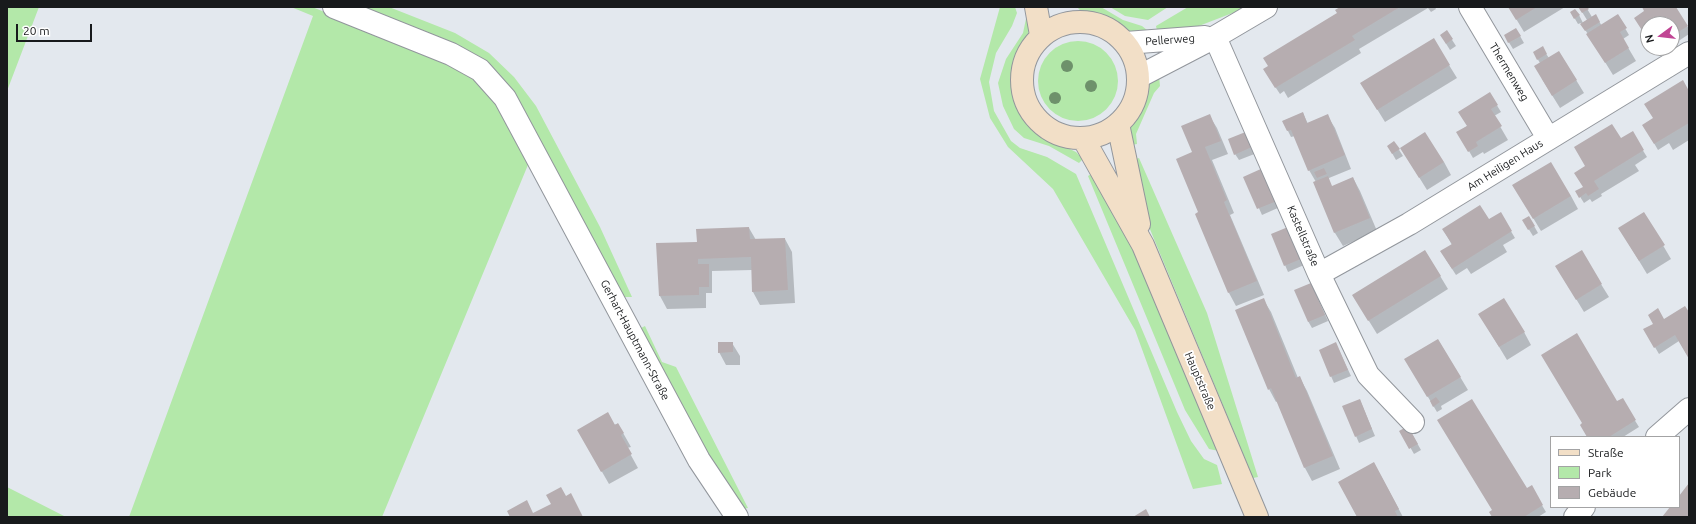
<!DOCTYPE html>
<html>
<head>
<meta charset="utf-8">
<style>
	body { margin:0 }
	#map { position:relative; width:1696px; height:524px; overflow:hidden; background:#e3e8ee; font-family:Ubuntu,sans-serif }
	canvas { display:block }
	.frame { position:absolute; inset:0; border:8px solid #181a1c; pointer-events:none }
	.legend { position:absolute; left:1550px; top:436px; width:130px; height:72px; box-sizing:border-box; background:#fff; border:1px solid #a3a3a4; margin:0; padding:5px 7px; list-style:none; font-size:12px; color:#181a1c }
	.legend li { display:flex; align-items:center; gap:8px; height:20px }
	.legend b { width:20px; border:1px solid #a3a3a4 }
	.north { position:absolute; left:1640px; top:16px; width:40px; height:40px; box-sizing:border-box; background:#fff; border:1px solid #a3a3a4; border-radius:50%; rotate:255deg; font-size:11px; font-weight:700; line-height:16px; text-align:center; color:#181a1c }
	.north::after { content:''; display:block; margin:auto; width:14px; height:18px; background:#c14594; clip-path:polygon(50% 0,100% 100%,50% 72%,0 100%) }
	.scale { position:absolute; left:16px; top:24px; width:76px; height:18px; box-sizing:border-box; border:2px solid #181a1c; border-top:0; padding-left:5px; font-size:12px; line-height:14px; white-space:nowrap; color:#181a1c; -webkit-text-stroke:3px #fff; paint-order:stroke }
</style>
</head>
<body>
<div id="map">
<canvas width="1696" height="524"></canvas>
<div class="frame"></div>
<ul class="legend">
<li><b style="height:5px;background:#f2dfc7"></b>Straße</li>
<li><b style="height:11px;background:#b3e8a9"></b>Park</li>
<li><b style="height:11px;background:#b6adb0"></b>Gebäude</li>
</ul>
<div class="north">N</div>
<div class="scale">20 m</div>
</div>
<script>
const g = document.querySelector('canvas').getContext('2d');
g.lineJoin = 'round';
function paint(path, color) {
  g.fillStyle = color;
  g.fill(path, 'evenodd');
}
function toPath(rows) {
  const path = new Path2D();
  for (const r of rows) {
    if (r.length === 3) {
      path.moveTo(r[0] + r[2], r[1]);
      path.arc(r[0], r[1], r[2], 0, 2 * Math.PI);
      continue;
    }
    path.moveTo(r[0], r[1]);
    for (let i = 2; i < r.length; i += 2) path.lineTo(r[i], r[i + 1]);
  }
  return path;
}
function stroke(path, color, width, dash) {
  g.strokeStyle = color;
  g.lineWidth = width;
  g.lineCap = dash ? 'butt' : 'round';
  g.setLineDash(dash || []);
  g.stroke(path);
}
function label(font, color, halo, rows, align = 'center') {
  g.font = font + ' Ubuntu,sans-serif';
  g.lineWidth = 3.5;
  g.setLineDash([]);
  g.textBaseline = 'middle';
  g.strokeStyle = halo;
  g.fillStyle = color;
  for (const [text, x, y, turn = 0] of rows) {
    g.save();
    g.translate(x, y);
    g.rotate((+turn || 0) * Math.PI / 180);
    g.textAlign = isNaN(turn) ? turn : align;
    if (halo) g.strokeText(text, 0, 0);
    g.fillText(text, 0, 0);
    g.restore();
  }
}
paint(toPath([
	[7,7,39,7,7,91],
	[291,7,312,7,446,60,475,77,499,101,530,160,382,517,129,517,313,16],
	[356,7,389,7,455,33,489,53,514,77,536,106,600,227,632,297,621,297,511,93],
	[1000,7,1015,7,1017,13,1012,26,996,53,989,82,994,111,1011,141,1020,148,1047,157,1076,174,1177,412,1191,441,1204,459,1217,465,1222,484,1193,489,1135,330,1053,189,1008,147,990,118,980,79],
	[1077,7,1101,7,1123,20,1142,26,1147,30,1148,34,1133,37,1113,25,1083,13],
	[1110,7,1168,7,1148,20,1125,16],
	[1188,7,1244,7,1243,9,1191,29,1158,35,1156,26],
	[1031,13,1028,37,1019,55,1012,77,1015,99,1025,121,1040,135,1076,152,1083,159,1079,163,1049,146,1024,138,1014,129,1003,106,998,83,1006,59,1023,33,1027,14],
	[1078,81,40],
	[1159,76,1160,86,1154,93,1136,134,1137,144,1126,146,1126,133,1144,98,1148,83],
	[1139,158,1207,313,1258,477,1253,478,1142,210,1128,161],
	[1096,171,1115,203,1219,451,1209,449,1185,410,1088,176],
	[645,326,662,362,676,367,748,508,737,510,637,333,641,328],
	[7,487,66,517,7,517]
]), '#b3e8a9');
paint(toPath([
	[1342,7,1435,7,1436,9,1431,12,1428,8,1359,49,1361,53,1288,98,1284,91,1280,94,1268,76,1338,14],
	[1509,7,1565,7,1524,32],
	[1579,7,1586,7,1592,17,1595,15,1602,26,1618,16,1629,35,1623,39,1636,61,1613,75,1581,23,1578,24,1571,12,1579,15,1583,23,1587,20],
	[1643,7,1675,7,1689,29,1689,34,1680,40,1677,36,1672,39,1672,24,1648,24,1648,36,1646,12],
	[1516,29,1524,43,1513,49,1505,36],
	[1447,32,1456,46,1450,50,1445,42],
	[1542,48,1549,58,1559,52,1584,93,1560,108,1542,79,1540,63,1534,53],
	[1449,65,1457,78,1385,122,1369,96],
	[1689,93,1689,140,1673,150,1669,143,1658,150,1644,126],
	[1490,94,1501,112,1494,116,1508,140,1484,154,1483,152,1473,158,1458,132,1467,126],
	[1303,113,1308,124,1327,115,1335,128,1351,169,1329,178,1329,181,1332,187,1353,178,1360,191,1377,231,1343,246,1335,233,1314,183,1316,182,1309,170,1295,136,1291,137,1283,121],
	[1209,115,1217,128,1228,154,1212,160,1234,213,1230,215,1264,295,1236,306,1229,293,1196,214,1200,213,1193,153],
	[1632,133,1647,157,1635,165,1639,171,1601,194,1602,196,1592,202,1590,199,1584,203,1577,192,1584,188,1621,140],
	[1251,138,1257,153,1239,160,1235,154],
	[1394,142,1403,156,1396,160,1388,146],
	[1409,161,1444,162,1451,175,1427,190],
	[1266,176,1280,207,1262,215,1245,177],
	[1571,196,1578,209,1541,231,1521,198],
	[1500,213,1515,238,1503,245,1507,252,1471,274,1467,268,1456,275,1445,258,1452,245,1443,229,1493,229],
	[1644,213,1671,259,1647,274,1627,241],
	[1529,217,1538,233,1533,236,1523,220],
	[749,228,756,240,785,239,792,252,795,303,760,305,753,292,752,270,712,271,712,293,706,293,706,308,667,309,660,296,657,244,698,243],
	[1288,228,1304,265,1288,272,1285,265],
	[1425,251,1448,289,1377,334,1361,308],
	[1581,252,1609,297,1584,312,1564,279],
	[1311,284,1328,321,1312,328,1308,321],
	[1263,299,1271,312,1298,378,1300,378,1307,391,1340,469,1312,481,1305,468,1278,401,1276,402,1269,389],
	[1689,314,1689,358,1679,341,1659,354,1645,330,1654,324,1667,325],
	[1487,327,1524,332,1531,345,1507,360],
	[1438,340,1468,390,1441,406,1442,409,1437,412,1413,372],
	[732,343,740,356,740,365,726,365,719,352],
	[1339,350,1351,376,1334,383,1320,351],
	[1360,400,1375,436,1359,443,1356,436],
	[1622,400,1639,427,1623,437,1588,437,1583,424],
	[618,424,631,447,627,448,638,468,609,484,578,430],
	[1408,427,1421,450,1414,454,1401,431],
	[1381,476,1403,517,1359,517],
	[1531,487,1546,512,1538,517,1493,517]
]), '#0003');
paint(toPath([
	[1340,7,1400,7,1352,36,1355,40,1275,88,1263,69,1268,66,1263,58,1337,13,1335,10],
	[1508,7,1537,7,1516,20],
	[1578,7,1587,7,1589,9,1582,13],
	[1642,7,1676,7,1688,26,1675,34,1672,29,1672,24,1648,24,1648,37,1647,38,1634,18,1644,11],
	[1575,9,1580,15,1574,19,1570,12],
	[1596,14,1600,22,1585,31,1580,24],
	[1618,14,1627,28,1620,32,1629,48,1605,63,1586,34],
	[1516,28,1521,36,1508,43,1504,35],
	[1447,30,1453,39,1446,44,1440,35],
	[1434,38,1450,65,1377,110,1360,83],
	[1543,46,1547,54,1537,60,1533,52],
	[1559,51,1577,80,1552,96,1534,66],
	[1683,80,1689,91,1689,123,1654,144,1642,125,1653,118,1644,104],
	[1490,92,1498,105,1491,109,1502,126,1476,142,1478,146,1468,152,1456,132,1467,126,1458,112],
	[1303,112,1307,123,1328,114,1345,155,1308,171,1291,130,1287,131,1282,121],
	[1210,114,1221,141,1205,147,1227,200,1224,202,1257,281,1228,293,1195,214,1198,212,1176,159,1192,152,1181,126],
	[1612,124,1621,138,1633,131,1644,150,1594,181,1599,189,1588,196,1586,193,1579,198,1575,191,1583,187,1574,173,1585,166,1574,147],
	[1248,131,1254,146,1234,155,1228,139],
	[1425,132,1444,162,1419,178,1400,148],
	[1394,141,1400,149,1392,154,1387,146],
	[1551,162,1571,196,1533,219,1512,185],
	[1263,168,1277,201,1257,209,1243,177],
	[1324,168,1327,174,1317,178,1314,172],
	[1328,176,1332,186,1353,177,1370,218,1334,233,1313,182],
	[1480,205,1489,219,1501,212,1512,231,1452,269,1440,251,1452,244,1442,229],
	[1644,212,1665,245,1639,261,1618,228],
	[1529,216,1535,226,1528,230,1522,220],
	[749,227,750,239,785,238,788,290,752,292,751,257,698,259,698,264,709,264,709,287,699,287,699,295,659,296,656,243,697,242,696,229],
	[1288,227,1301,259,1284,266,1271,234],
	[1425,250,1441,276,1368,321,1352,295],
	[1582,250,1602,284,1576,300,1555,266],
	[1311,283,1325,315,1308,322,1294,290],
	[1264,298,1296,378,1300,376,1333,456,1304,468,1271,388,1268,390,1235,310],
	[1504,298,1525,332,1499,347,1478,314],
	[1685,306,1689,312,1689,359,1675,335,1654,348,1643,329,1653,324,1648,315,1658,308,1664,319],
	[1577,333,1617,401,1623,398,1636,420,1609,437,1587,437,1580,425,1582,423,1541,355],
	[1438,339,1461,377,1427,397,1404,359],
	[718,342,733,342,733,352,718,353],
	[1336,342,1348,370,1330,377,1319,350],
	[1436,397,1440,402,1433,407,1430,401],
	[1360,399,1372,429,1355,437,1342,406],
	[1472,399,1527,488,1532,485,1543,505,1524,517,1492,517,1489,512,1492,510,1437,420],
	[608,412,615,425,618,423,624,433,621,435,632,454,601,472,577,430],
	[1408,426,1418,444,1409,449,1399,431],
	[1374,462,1399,509,1395,511,1398,517,1357,517,1338,482],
	[1689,483,1689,517,1662,517,1670,507,1679,507,1679,496],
	[561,487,566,496,571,493,583,517,510,517,507,511,527,500,533,513,551,504,546,495],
	[1146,509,1150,517,1133,517]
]), '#b6adb0');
const street = toPath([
	[334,7,451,54,480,70,505,98,699,460,737,517],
	[1470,7,1548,138],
	[1215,37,1319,274,1368,375,1413,422],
	[1126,43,1205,37],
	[1138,77,1215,37,1266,7],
	[1319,274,1409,224,1689,53],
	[1657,437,1689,409],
	[1575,517,1584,507]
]);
const secondary = toPath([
	[1036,7,1041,35],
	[1080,80,58],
	[1118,124,1139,224],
	[1083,138,1143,245,1257,517]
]);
stroke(street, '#92969c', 24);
stroke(secondary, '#92969c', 24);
stroke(street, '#fff', 22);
stroke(secondary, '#f2dfc7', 22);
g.fillStyle = '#6e916b';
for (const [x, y] of [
	[1067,66],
	[1091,86],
	[1055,98]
]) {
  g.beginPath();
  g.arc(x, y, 6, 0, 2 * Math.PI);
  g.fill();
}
label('11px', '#181a1c', '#fff', [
	["Pellerweg",1170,40,-4],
	["Thermenweg",1509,72,59],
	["Am Heiligen Haus",1505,165,-32],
	["Kastellstraße",1303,236,67],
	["Gerhart-Hauptmann-Straße",635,340,62],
	["Hauptstraße",1200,381,67]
]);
</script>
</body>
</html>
